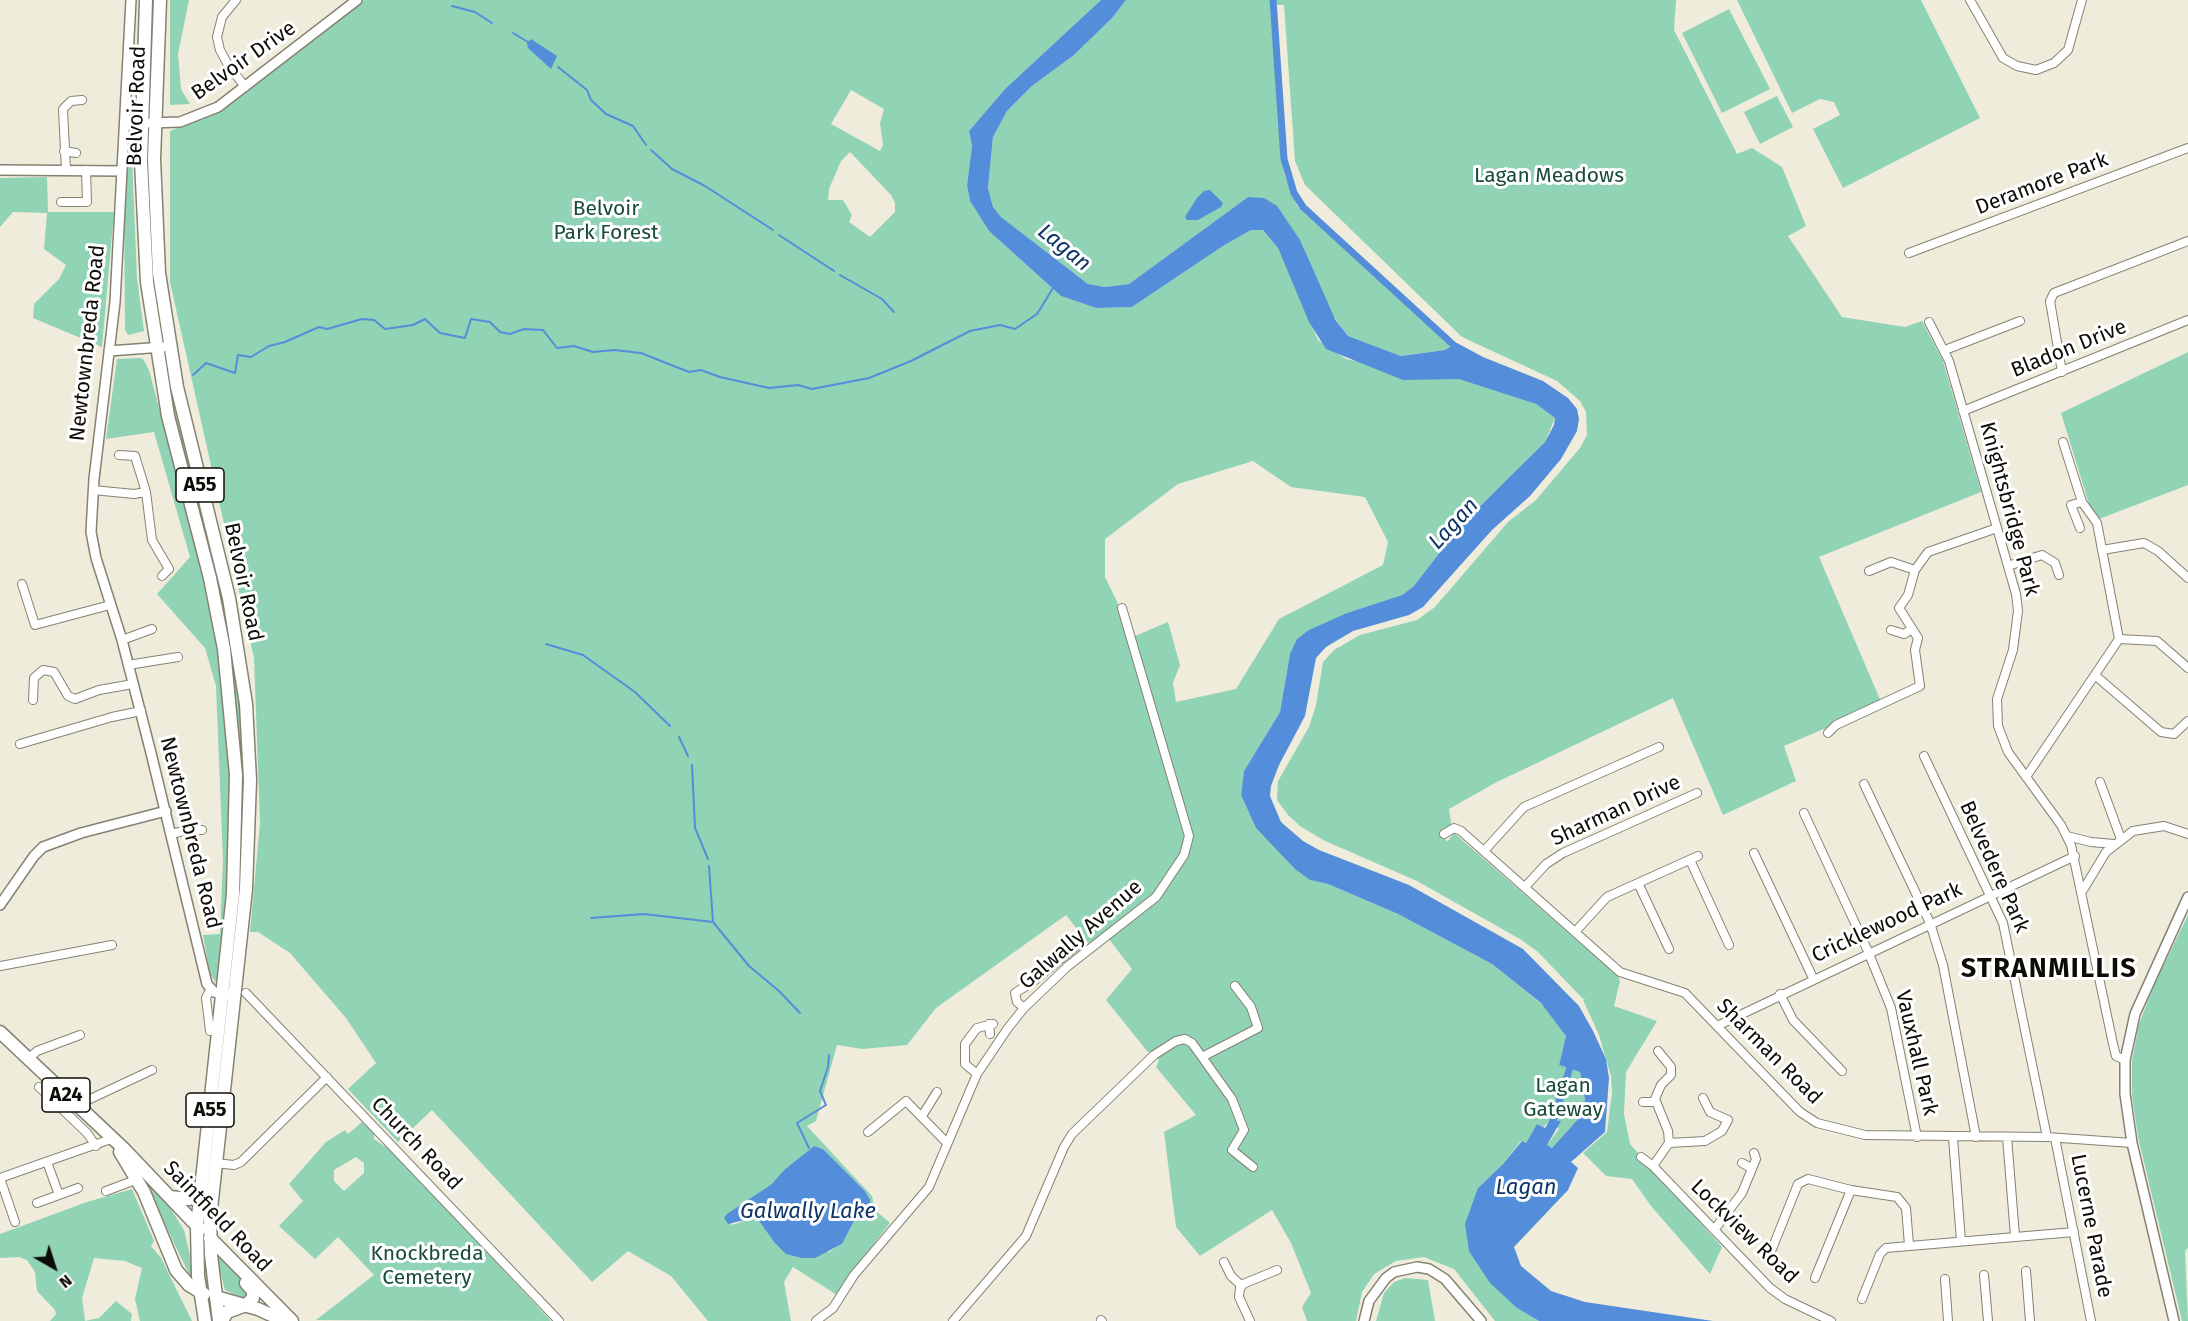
<!DOCTYPE html>
<html>
<head>
<meta charset="utf-8">
<style>
	body { margin:0 }
	#map { position:relative; width:2188px; height:1321px; overflow:hidden; background:#f0ecdb; font-family:"Fira Sans",sans-serif }
	canvas { display:block }
	.north { position:absolute; left:24px; top:1237px; width:60px; height:60px; -webkit-text-stroke:4px #fff; paint-order:stroke; rotate:141deg; font-size:16px; font-weight:700; line-height:24px; text-align:center; color:#0d0c06 }
	.north::after { content:''; display:block; margin:auto; width:21px; height:27px; background:#0d0c06; clip-path:polygon(50% 0,100% 100%,50% 72%,0 100%) }
</style>
</head>
<body>
<div id="map">
<canvas width="2188" height="1321"></canvas>
<div class="north">N</div>
</div>
<script>
const g = document.querySelector('canvas').getContext('2d');
g.lineJoin = 'round';
function paint(path, color) {
  g.fillStyle = color;
  g.fill(path, 'evenodd');
}
function toPath(rows) {
  const path = new Path2D();
  for (const r of rows) {
    path.moveTo(r[0], r[1]);
    for (let i = 2; i < r.length; i += 2) path.lineTo(r[i], r[i + 1]);
  }
  return path;
}
function stroke(path, color, width, dash) {
  g.strokeStyle = color;
  g.lineWidth = width;
  g.lineCap = dash ? 'butt' : 'round';
  g.setLineDash(dash || []);
  g.stroke(path);
}
function label(font, color, halo, rows, align = 'center') {
  g.font = font + ' "Fira Sans",sans-serif';
  g.lineWidth = 6;
  g.setLineDash([]);
  g.textBaseline = 'middle';
  g.strokeStyle = halo;
  g.fillStyle = color;
  for (const [text, x, y, turn = 0] of rows) {
    g.save();
    g.translate(x, y);
    g.rotate((+turn || 0) * Math.PI / 180);
    g.textAlign = isNaN(turn) ? turn : align;
    if (halo) g.strokeText(text, 0, 0);
    g.fillText(text, 0, 0);
    g.restore();
  }
}
paint(toPath([
	[170,0,189,0,178,54,181,89,190,104,170,105],
	[364,0,1101,0,1005,89,969,131,972,146,967,185,970,201,989,231,1061,296,1096,308,1132,307,1223,246,1251,230,1263,230,1278,248,1318,340,1346,359,1445,378,1459,378,1536,404,1555,418,1545,442,1460,526,1414,586,1402,595,1347,613,1290,654,1280,712,1244,771,1241,795,1256,828,1310,880,1328,884,1398,914,1492,964,1549,1010,1566,1036,1559,1065,1580,1072,1585,1100,1579,1118,1552,1148,1547,1145,1559,1129,1550,1121,1543,1127,1537,1124,1526,1143,1521,1141,1503,1164,1478,1188,1517,1308,1539,1321,1495,1321,1454,1269,1424,1257,1396,1261,1374,1274,1362,1292,1356,1321,1307,1321,1302,1307,1311,1293,1291,1243,1272,1210,1200,1256,1176,1227,1164,1132,1196,1115,1156,1067,1159,1060,1147,1051,1106,1000,1132,969,1105,934,1089,944,1066,915,936,1008,907,1045,862,1049,837,1045,816,1121,807,1126,872,1196,875,1210,890,1223,851,1273,837,1295,793,1267,784,1282,791,1321,708,1321,671,1276,628,1251,592,1282,432,1110,398,1142,348,1089,376,1063,346,1018,290,953,258,932,250,932,260,823,254,658,170,282,170,131,225,108],
	[851,90,884,109,880,123,883,145,880,151,831,124],
	[850,152,891,195,895,203,895,212,870,237,849,222,852,215,843,200,828,200,829,189,841,161],
	[1253,461,1291,487,1365,497,1388,542,1383,565,1279,619,1236,689,1176,702,1173,683,1180,665,1168,622,1135,636,1124,607,1120,608,1105,577,1105,539,1178,484],
	[814,1146,823,1149,865,1191,866,1211,854,1221,842,1244,829,1252,774,1242,759,1221,753,1218,732,1225,728,1214,773,1184,784,1170],
	[1126,0,1676,0,1674,30,1737,154,1752,148,1782,167,1806,226,1788,236,1842,317,1905,327,1922,321,1943,361,1981,492,1819,557,1882,704,1784,746,1796,781,1723,815,1673,698,1495,783,1449,809,1452,829,1445,840,1448,841,1454,833,1618,976,1620,981,1614,1006,1657,1021,1626,1072,1624,1114,1630,1144,1722,1247,1710,1274,1651,1206,1632,1179,1606,1176,1583,1153,1607,1132,1612,1093,1611,1076,1599,1035,1583,1000,1586,999,1583,999,1538,952,1520,939,1417,881,1323,840,1300,826,1288,815,1277,800,1278,781,1309,727,1316,705,1323,662,1334,650,1360,635,1417,620,1435,607,1508,522,1536,500,1580,448,1587,435,1586,412,1580,401,1557,381,1462,337,1305,185,1295,161,1284,5,1270,5,1284,174,1297,206,1460,352,1445,350,1401,356,1348,336,1248,197,1129,284,1105,287,1088,284,1001,217,993,207,988,188,993,137,1007,111,1032,86,1074,55,1112,18],
	[1737,0,1921,0,1980,118,1843,188,1813,129,1840,115,1834,102,1820,99,1792,113],
	[1729,9,1770,89,1722,113,1682,33],
	[1777,96,1793,127,1760,144,1744,112],
	[129,157,132,157,137,278,144,331,128,335,125,330,124,196],
	[47,177,48,212,114,212,102,347,33,318,34,304,59,279,66,265,44,249,47,213,13,212,0,227,0,178],
	[2188,352,2188,485,2099,519,2089,504,2061,413],
	[166,356,228,612,240,697,246,773,246,847,230,986,243,829,236,707,231,664,161,357],
	[140,358,143,359,149,370,199,558,221,668,231,769,231,860,218,986,210,974,203,935,220,934,223,860,216,686,205,648,157,594,190,557,154,432,106,439,117,359],
	[2188,915,2188,1248,2185,1251,2188,1321,2182,1321,2138,1137,2132,1096,2132,1061,2139,1024,2155,983],
	[362,1122,374,1133,374,1139,393,1152,551,1321,316,1320,374,1275,338,1237,315,1259,279,1226,303,1201,289,1184,326,1142,345,1130,348,1134],
	[356,1157,364,1163,364,1173,344,1191,334,1181,334,1170],
	[153,1186,157,1187,184,1230,197,1285,186,1276,189,1274,157,1208,150,1189],
	[132,1189,154,1241,151,1246,161,1258,192,1321,140,1321,135,1299,142,1268,125,1261,94,1258,82,1298,85,1321,99,1318,116,1301,132,1314,131,1321,50,1321,56,1314,55,1310,37,1291,35,1272,27,1260,19,1257,0,1258,0,1234,87,1202],
	[215,1252,249,1288,251,1294,244,1299,225,1290],
	[1405,1278,1428,1280,1435,1321,1376,1321,1384,1293,1394,1282]
]), '#90d3b5');
paint(toPath([
	[1101,0,1126,0,1112,18,1074,55,1032,86,1007,111,993,137,988,188,993,207,1001,217,1088,284,1105,287,1129,284,1248,197,1264,198,1277,206,1300,240,1335,319,1348,336,1401,356,1445,350,1457,343,1483,357,1543,381,1568,398,1577,409,1579,419,1577,431,1561,459,1530,496,1492,530,1423,607,1409,615,1353,631,1326,647,1316,658,1305,716,1279,765,1271,786,1270,796,1281,822,1303,841,1319,850,1409,885,1523,949,1579,1006,1593,1031,1606,1059,1609,1078,1605,1132,1571,1162,1578,1168,1568,1190,1514,1247,1521,1266,1551,1291,1585,1302,1713,1321,1539,1321,1517,1308,1490,1283,1469,1251,1465,1224,1478,1188,1503,1164,1522,1141,1526,1143,1537,1124,1545,1128,1550,1120,1561,1121,1547,1145,1552,1148,1579,1118,1585,1100,1580,1072,1559,1065,1566,1036,1541,1003,1492,964,1398,914,1328,884,1310,880,1295,869,1256,828,1241,795,1244,771,1280,712,1290,654,1297,639,1309,630,1347,613,1402,595,1414,586,1460,526,1545,442,1554,425,1555,418,1536,404,1459,379,1403,380,1326,349,1309,322,1278,248,1263,230,1251,230,1223,246,1132,307,1096,308,1061,296,989,231,970,201,967,185,972,146,969,131,1005,89],
	[531,39,557,56,551,69,528,48,527,43],
	[1210,190,1223,203,1221,207,1198,220,1187,220,1185,217,1197,198,1204,191],
	[814,1146,823,1149,865,1191,870,1200,870,1206,854,1221,842,1244,815,1258,802,1258,786,1254,774,1242,759,1221,753,1218,728,1224,724,1218,727,1214,772,1184,784,1170]
]), '#548eda');
stroke(toPath([
	[452,6,475,12,492,23],
	[513,33,528,42],
	[558,67,587,90,591,100,606,114,633,126,646,145],
	[651,150,672,169,705,186,773,230],
	[779,235,834,271],
	[840,275,882,299,894,312],
	[193,375,206,363,235,373,238,355,251,357,269,346,285,342,319,327,327,329,362,319,374,320,385,329,413,325,425,319,440,333,465,338,471,319,490,322,500,332,510,334,524,329,543,330,557,348,574,346,593,352,614,350,641,353,689,372,701,370,720,377,769,388,798,385,812,389,869,378,911,361,970,331,1000,325,1015,329,1037,314,1053,288],
	[546,644,583,655,635,692,670,726],
	[679,737,688,756],
	[692,765,695,828,708,859],
	[709,866,713,922,749,966,779,991,800,1013],
	[591,918,644,914,713,922],
	[809,1148,797,1123,826,1105,820,1091,828,1067,829,1055]
]), '#548eda', 2);
stroke(toPath([
	[1273,0,1284,159,1294,193,1303,207,1459,350],
	[1551,1127,1572,1061]
]), '#548eda', 7);
const minor = toPath([
	[236,0,222,17,217,37,220,50,227,63,245,87],
	[1970,0,2003,58,2017,66,2036,70,2054,63,2068,50,2082,0],
	[64,151,76,153],
	[66,170,63,109,71,101,82,100],
	[61,202,87,202,86,170],
	[1909,253,2188,148],
	[1929,322,1949,361,2016,594,2018,611,2013,650,1997,699,1998,726,2008,752,2061,825,2071,845,2113,1044,2116,1056,2125,1060],
	[1945,350,2020,321],
	[2062,372,2050,301,2054,293,2188,241],
	[1963,411,2188,320],
	[119,455,135,456,146,492],
	[93,490,134,494,146,492,152,540,169,569,162,576],
	[2080,528,2071,505,2082,502],
	[2102,550,2144,543,2158,551,2188,578],
	[2008,566,2042,555,2055,563,2059,575],
	[1869,571,1891,562,1915,570],
	[22,584,35,625,110,605],
	[1891,630,1904,634,1912,629],
	[2119,639,2157,641,2188,668],
	[122,640,152,629],
	[128,665,178,657],
	[2096,676,2161,732,2174,734,2188,721],
	[33,700,34,678,43,670,54,672,68,696,75,699,99,690,133,684],
	[1828,733,1836,725,1920,686,1915,650,1918,638,1899,608,1908,595,1915,570,1928,552,1997,528],
	[20,744,112,717,141,711],
	[1924,756,2003,923,2047,1137],
	[2026,777,2119,639,2097,523,2082,502,2063,442],
	[2100,782,2121,839],
	[1864,784,1930,923,1943,965,1976,1137],
	[1804,813,1867,949,1891,1008,1917,1137],
	[188,830,202,830],
	[171,834,180,832],
	[1444,834,1454,828,1461,831,1620,972,1685,993,1800,1112,1817,1123,1865,1135,2047,1137,2132,1143],
	[2067,836,2091,842,2114,844],
	[1484,851,1524,807,1659,747],
	[1754,853,1813,978],
	[1690,860,1729,945],
	[1638,883,1669,949],
	[1525,887,1546,864,1563,853,1697,793],
	[2083,890,2106,852,2133,831,2164,826,2188,834],
	[1575,932,1607,897,1698,856],
	[0,966,112,945],
	[246,993,559,1321],
	[1780,994,1793,1020,1842,1071],
	[1024,1008,1017,1002,1015,993,1034,981,1076,946,1078,943,1075,937],
	[989,1024,990,1034],
	[1717,1026,2075,856],
	[210,1031,206,998,210,990],
	[1202,1057,1258,1028,1251,1007,1235,986],
	[28,1059,37,1051,80,1035],
	[977,1074,965,1064,965,1044,977,1028,993,1024],
	[39,1087,87,1133,96,1146],
	[1643,1102,1655,1102],
	[79,1108,88,1100,152,1070],
	[922,1116,937,1092],
	[868,1132,906,1101,946,1142],
	[2007,1137,2015,1236],
	[1953,1138,1961,1241],
	[2055,1138,2091,1321],
	[1669,1143,1705,1141,1722,1131,1728,1120,1710,1112,1703,1098],
	[1641,1157,1653,1166,1770,1288,1785,1299,1831,1321],
	[47,1162,59,1195],
	[215,1163,234,1165,241,1162,327,1077],
	[1742,1163,1751,1168],
	[1653,1166,1669,1143,1668,1131,1655,1099,1661,1085,1671,1075,1671,1067,1658,1051],
	[0,1178,111,1139],
	[0,1178,15,1222],
	[106,1191,138,1179],
	[37,1203,78,1188],
	[1714,1230,1742,1193,1756,1159,1754,1153],
	[1772,1249,1798,1184,1808,1179,1851,1190,1897,1197,1906,1208,1909,1245],
	[1224,1262,1231,1276,1242,1286],
	[2026,1271,2030,1321],
	[1984,1275,1988,1321],
	[1815,1278,1851,1190],
	[1945,1279,1948,1321],
	[1862,1299,1880,1254,1886,1248,2074,1232],
	[1101,1320,1102,1321],
	[816,1321,833,1308,854,1275,929,1187,977,1074,1008,1028,1024,1008,1068,966,1156,897,1184,855,1189,836,1122,608],
	[953,1321,1026,1236,1064,1147,1072,1134,1154,1055,1176,1041,1185,1039,1192,1043,1232,1099,1244,1130,1232,1150,1253,1167],
	[1250,1321,1239,1297,1240,1288,1243,1284,1277,1270]
]);
const tertiary = toPath([
	[131,0,115,302,94,479,91,532,96,558,122,640,151,753,207,984,214,992,228,995],
	[150,123,180,122,218,107,357,0],
	[0,170,122,171],
	[109,351,163,347],
	[0,905,34,856,43,847,81,833,166,811],
	[1364,1321,1369,1301,1386,1278,1394,1272,1417,1267,1429,1269,1445,1279,1481,1321],
	[2174,1321,2132,1143,2125,1094,2125,1060,2135,1014,2188,897]
]);
const primary = toPath([
	[210,1238,292,1321],
	[216,1297,258,1309,280,1319,288,1318],
	[222,1321,227,1312,246,1305,253,1298,253,1291,246,1283]
]);
const trunk = toPath([
	[146,0,141,161,147,282,168,416,210,578,224,649,236,775,233,894,197,1226,198,1276,205,1321],
	[160,0,154,159,159,273,177,387,229,598,246,704,250,780,246,889,210,1218,211,1255,219,1321],
	[0,1032,123,1148,200,1229],
	[120,1152,144,1192,176,1270,189,1285,204,1294],
	[170,1197,189,1199,201,1191]
]);
stroke(minor, '#858272', 10);
stroke(tertiary, '#858272', 12);
stroke(primary, '#858272', 15);
stroke(trunk, '#858272', 15);
stroke(minor, '#fff', 8);
stroke(tertiary, '#fff', 9);
stroke(primary, '#fff', 12);
stroke(trunk, '#fff', 12);
for (const [x, y, w] of [
	[200,485,48],
	[66,1095,48],
	[210,1110,48]
]) {
  const box = new Path2D();
  box.roundRect(x - w / 2, y - 17, w, 34, 4.5);
  g.fillStyle = '#fff';
  g.fill(box);
  stroke(box, '#0d0c06', 1.5);
}
label('bold 20px', '#0d0c06', null, [
	["A55",200,485],
	["A24",66,1095],
	["A55",210,1110]
]);
label('21px', '#0d0c06', '#fff', [
	["Belvoir Drive",244,61,-35],
	["Belvoir Road",137,106,-88],
	["Deramore Park",2042,184,-21],
	["Newtownbreda Road",88,343,-84],
	["Bladon Drive",2069,349,-22],
	["Knightsbridge Park",2009,509,75],
	["Belvoir Road",243,582,78],
	["Sharman Drive",1616,811,-25],
	["Newtownbreda Road",190,833,76],
	["Belvedere Park",1994,867,66],
	["Cricklewood Park",1887,923,-25],
	["Galwally Avenue",1081,935,-41],
	["Sharman Road",1769,1052,45],
	["Vauxhall Park",1916,1053,77],
	["Church Road",416,1144,46],
	["Saintfield Road",217,1217,46],
	["Lucerne Parade",2091,1226,79],
	["Lockview Road",1744,1232,44]
]);
label('21px', '#184b38', '#fff', [
	["Lagan Meadows",1549,176],
	["Belvoir",606,209],
	["Park Forest",606,233],
	["Lagan",1563,1086],
	["Gateway",1563,1110],
	["Knockbreda",427,1254],
	["Cemetery",427,1278]
]);
label('italic 22px', '#0d3565', '#fff', [
	["Lagan",1064,248,39],
	["Lagan",1454,524,-47],
	["Lagan",1526,1188],
	["Galwally Lake",808,1212]
]);
g.letterSpacing = '1.5px';
label('bold 27px', '#0d0c06', '#fff', [
	["STRANMILLIS",2049,969]
]);
g.letterSpacing = '0px';
</script>
</body>
</html>
